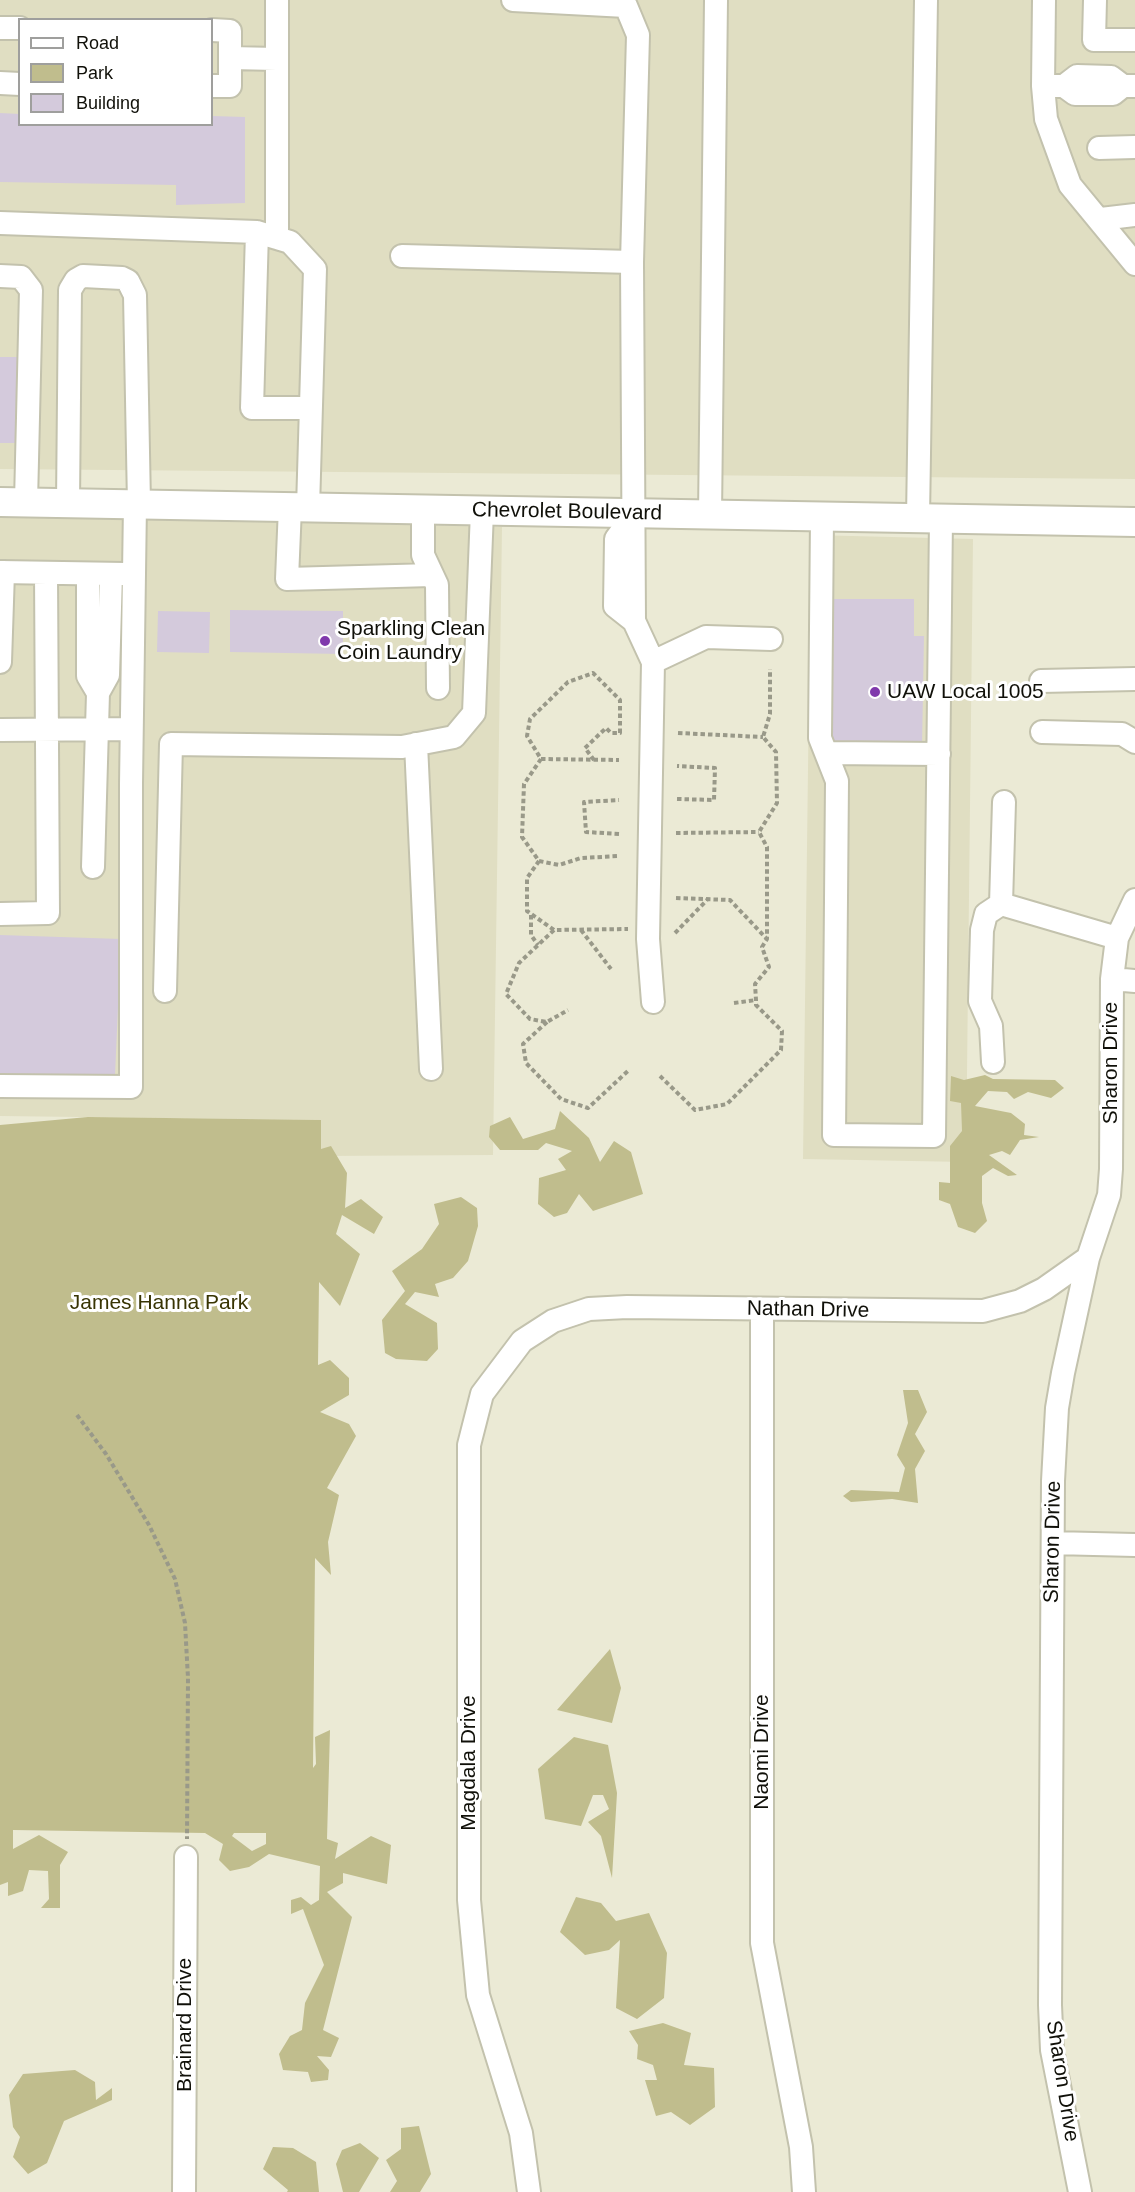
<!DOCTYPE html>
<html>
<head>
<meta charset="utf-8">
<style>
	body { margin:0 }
	#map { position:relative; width:1135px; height:2192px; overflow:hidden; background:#ebead5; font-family:Arial,sans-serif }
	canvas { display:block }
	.legend { position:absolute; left:18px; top:18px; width:195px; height:108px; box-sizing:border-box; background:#fff; border:2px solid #9f9f9d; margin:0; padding:8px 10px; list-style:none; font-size:18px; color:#101009 }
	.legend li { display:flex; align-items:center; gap:12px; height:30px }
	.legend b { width:30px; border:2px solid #9f9f9d }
</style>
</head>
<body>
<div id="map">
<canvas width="1135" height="2192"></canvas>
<ul class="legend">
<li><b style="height:8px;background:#fff"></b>Road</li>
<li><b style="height:16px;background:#c0bd8d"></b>Park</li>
<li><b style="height:16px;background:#d4cadc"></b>Building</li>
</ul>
</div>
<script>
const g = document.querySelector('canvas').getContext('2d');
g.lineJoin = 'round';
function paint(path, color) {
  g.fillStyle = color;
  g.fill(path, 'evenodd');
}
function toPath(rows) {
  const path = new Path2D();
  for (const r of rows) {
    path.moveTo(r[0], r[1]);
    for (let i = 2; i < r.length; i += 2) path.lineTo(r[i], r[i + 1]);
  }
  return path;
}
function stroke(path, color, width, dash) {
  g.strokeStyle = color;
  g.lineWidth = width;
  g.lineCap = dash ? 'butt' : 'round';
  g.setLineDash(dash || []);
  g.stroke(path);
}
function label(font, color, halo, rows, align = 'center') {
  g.font = font + ' Arial,sans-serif';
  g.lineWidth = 6;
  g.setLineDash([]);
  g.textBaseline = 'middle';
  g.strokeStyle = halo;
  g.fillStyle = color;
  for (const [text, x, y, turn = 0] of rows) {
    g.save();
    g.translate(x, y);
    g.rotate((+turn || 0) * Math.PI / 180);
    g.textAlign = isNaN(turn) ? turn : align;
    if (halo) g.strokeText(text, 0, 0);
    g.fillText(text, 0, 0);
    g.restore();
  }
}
paint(toPath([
	[0,0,1135,0,1135,479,0,469],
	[20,20,212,20,212,124,20,124],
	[0,514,502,527,493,1155,320,1156,321,1120,0,1116],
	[811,535,973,539,966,1162,803,1159]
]), '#e0dec2');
paint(toPath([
	[985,1075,993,1079,1055,1080,1064,1088,1051,1098,1028,1092,1014,1099,1007,1092,988,1091,975,1106,1011,1113,1025,1124,1024,1135,1039,1137,1020,1140,1010,1155,1002,1151,989,1155,1017,1175,1008,1176,993,1168,982,1176,982,1203,987,1221,975,1233,958,1227,950,1204,939,1200,939,1182,950,1183,950,1146,962,1131,961,1103,950,1101,951,1076,964,1080],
	[560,1111,589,1138,600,1162,614,1141,631,1152,643,1194,593,1211,579,1194,567,1213,554,1217,538,1204,539,1178,566,1170,558,1159,572,1151,546,1143,538,1150,500,1150,489,1137,490,1126,510,1117,523,1139,555,1129],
	[88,1117,321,1120,321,1149,331,1146,347,1173,345,1208,361,1199,383,1217,374,1234,342,1215,336,1234,360,1254,340,1306,319,1282,318,1365,330,1360,349,1378,349,1395,320,1412,349,1424,356,1436,327,1488,339,1495,328,1542,331,1575,315,1558,313,1768,316,1764,315,1737,330,1730,327,1839,338,1843,335,1859,371,1836,391,1845,387,1884,343,1873,343,1883,327,1892,352,1917,323,2030,339,2038,331,2057,317,2056,329,2070,328,2080,311,2082,308,2072,283,2070,279,2054,290,2036,302,2030,305,2003,324,1965,303,1909,291,1914,291,1900,301,1897,311,1905,319,1900,320,1866,269,1854,249,1867,230,1871,219,1860,223,1844,205,1833,13,1830,13,1849,39,1835,68,1852,60,1865,60,1908,41,1908,49,1899,48,1871,29,1870,23,1891,8,1896,8,1882,0,1885,0,1125],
	[234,1833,266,1833,266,1844,252,1851,232,1836],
	[461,1197,477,1208,478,1226,468,1261,453,1278,435,1284,439,1297,415,1292,405,1304,437,1323,438,1349,427,1361,396,1359,385,1353,382,1320,405,1291,392,1271,422,1249,439,1224,434,1204],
	[903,1390,918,1390,927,1412,915,1434,925,1451,915,1469,918,1503,892,1499,851,1502,843,1496,851,1490,899,1492,905,1468,897,1455,908,1423],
	[610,1649,621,1688,612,1723,557,1710],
	[574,1737,608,1745,617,1793,612,1878,601,1836,588,1822,609,1809,603,1795,593,1795,581,1826,545,1819,538,1769],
	[576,1897,601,1903,616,1921,649,1913,667,1953,664,1998,637,2019,616,2008,620,1940,609,1950,585,1955,560,1932],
	[663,2023,691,2033,684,2065,714,2068,715,2107,690,2125,671,2112,656,2116,645,2080,657,2080,653,2065,637,2059,638,2045,629,2031],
	[75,2070,95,2082,96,2100,112,2088,112,2100,64,2121,47,2163,28,2174,13,2157,20,2137,13,2127,9,2095,23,2074],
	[419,2126,431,2174,420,2192,390,2192,397,2181,386,2160,401,2149,401,2128],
	[360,2143,379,2158,359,2192,343,2192,336,2164,342,2150],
	[273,2147,293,2148,316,2162,319,2192,287,2192,288,2190,263,2169]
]), '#c0bd8d');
paint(toPath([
	[0,113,20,114,20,124,212,124,212,116,245,117,245,203,176,205,176,185,0,182],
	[0,357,25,357,25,443,0,443],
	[828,599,914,599,914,636,924,636,922,746,827,744],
	[230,610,343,611,343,654,230,652],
	[158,611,210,612,209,653,157,652],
	[0,935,121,939,115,1075,0,1075]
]), '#d4cadc');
const minor = toPath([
	[277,0,277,238],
	[513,0,626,6,638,35,632,262],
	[1044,0,1043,86,1046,119,1070,185,1135,264],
	[1095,0,1094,40,1135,40],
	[0,28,20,28],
	[212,30,230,31,230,86,212,86],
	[230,58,277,59],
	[0,83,20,84],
	[1043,86,1064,86,1077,76,1111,77,1123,86,1135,86],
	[1064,86,1075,94,1113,94,1123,86],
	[1099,148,1135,147],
	[1101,219,1135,215],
	[0,223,257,232,290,242,315,269,308,508],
	[257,232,252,408,310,408],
	[402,256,632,262,634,621],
	[0,276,21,277,31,290,26,502],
	[68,503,70,290,76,280,83,276,122,278,128,281,135,295,139,504],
	[290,507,287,579,432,575],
	[423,509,423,555,437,585,438,688],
	[635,513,616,539,615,606,634,621,653,662,648,939,653,1002],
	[710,515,716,0],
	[822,517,820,738,837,781,834,1135,934,1136,941,519],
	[918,518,926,0],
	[0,572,125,574],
	[88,574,88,676,98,693],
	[0,662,3,572],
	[653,662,706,637,771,639],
	[1041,681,1135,679],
	[0,730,131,729],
	[1042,732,1122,734,1135,742],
	[416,744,431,1069],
	[827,753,939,754],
	[93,867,98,693,108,675,111,574],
	[1001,904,1004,802],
	[0,914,48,913,46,573],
	[1112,979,1135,981],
	[165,991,171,744,402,747,454,737,474,713,482,511],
	[993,1062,991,1026,980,1001,982,930,986,914,1001,904,1117,938],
	[0,1086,131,1087,131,784,135,504],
	[762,1309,762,1943,801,2147,804,2192],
	[1053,1543,1135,1545],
	[184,2192,186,1857],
	[529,2192,521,2133,478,1995,469,1900,469,1445,482,1394,522,1341,553,1321,589,1309,627,1307,983,1311,1020,1301,1044,1289,1088,1258],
	[1080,2192,1052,2050,1050,2005,1053,1481,1057,1408,1063,1373,1088,1258,1109,1195,1111,1169,1112,979,1117,938,1135,900]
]);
const major = toPath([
	[0,502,1135,522]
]);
stroke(minor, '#c3c2ad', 26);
stroke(major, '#c3c2ad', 32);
stroke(toPath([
	[678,733,763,737],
	[541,759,619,760],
	[594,760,585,748,606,728,611,733,620,733,620,700,593,673,568,682,530,719,527,736,541,759,524,784,522,837,539,861,527,878,527,911,554,930,628,929],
	[677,799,714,800,715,768,677,766],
	[676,833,759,832],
	[619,834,586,832,584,802,619,800],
	[539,861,559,865,581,858,619,856],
	[676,898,730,900,766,938],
	[531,915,531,935,538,945],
	[554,930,519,963,506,994,530,1019,547,1022,568,1010],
	[581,930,611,969],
	[675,933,708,899],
	[734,1003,756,1000],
	[547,1022,523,1044,526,1063,561,1099,588,1108,629,1070],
	[660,1076,695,1110,727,1104,781,1050,782,1031,756,1005,756,1000,755,984,769,967,762,947,767,939,767,847,759,832,777,803,776,752,763,737,770,714,770,669],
	[77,1415,106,1454,149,1525,175,1579,185,1623,188,1678,187,1839]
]), '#999989', 4, [4.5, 3]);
stroke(minor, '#fff', 22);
stroke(major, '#fff', 28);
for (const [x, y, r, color] of [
	[325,641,6,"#8039ac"],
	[875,692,6,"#8039ac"]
]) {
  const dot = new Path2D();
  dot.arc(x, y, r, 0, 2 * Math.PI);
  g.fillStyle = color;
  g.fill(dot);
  stroke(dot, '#fff', 2);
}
label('21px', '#101009', '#fff', [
	["Chevrolet Boulevard",567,512,1],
	["Sharon Drive",1111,1063,-90],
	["Nathan Drive",808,1310,1],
	["Sharon Drive",1053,1542,-89],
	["Naomi Drive",762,1752,-90],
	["Magdala Drive",469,1763,-90],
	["Brainard Drive",185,2025,-90],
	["Sharon Drive",1062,2081,81]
]);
label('21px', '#101009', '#fff', [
	["Sparkling Clean",337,629],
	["Coin Laundry",337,653],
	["UAW Local 1005",887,692]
], 'left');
label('21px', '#383403', '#fff', [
	["James Hanna Park",159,1303]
]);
</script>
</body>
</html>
